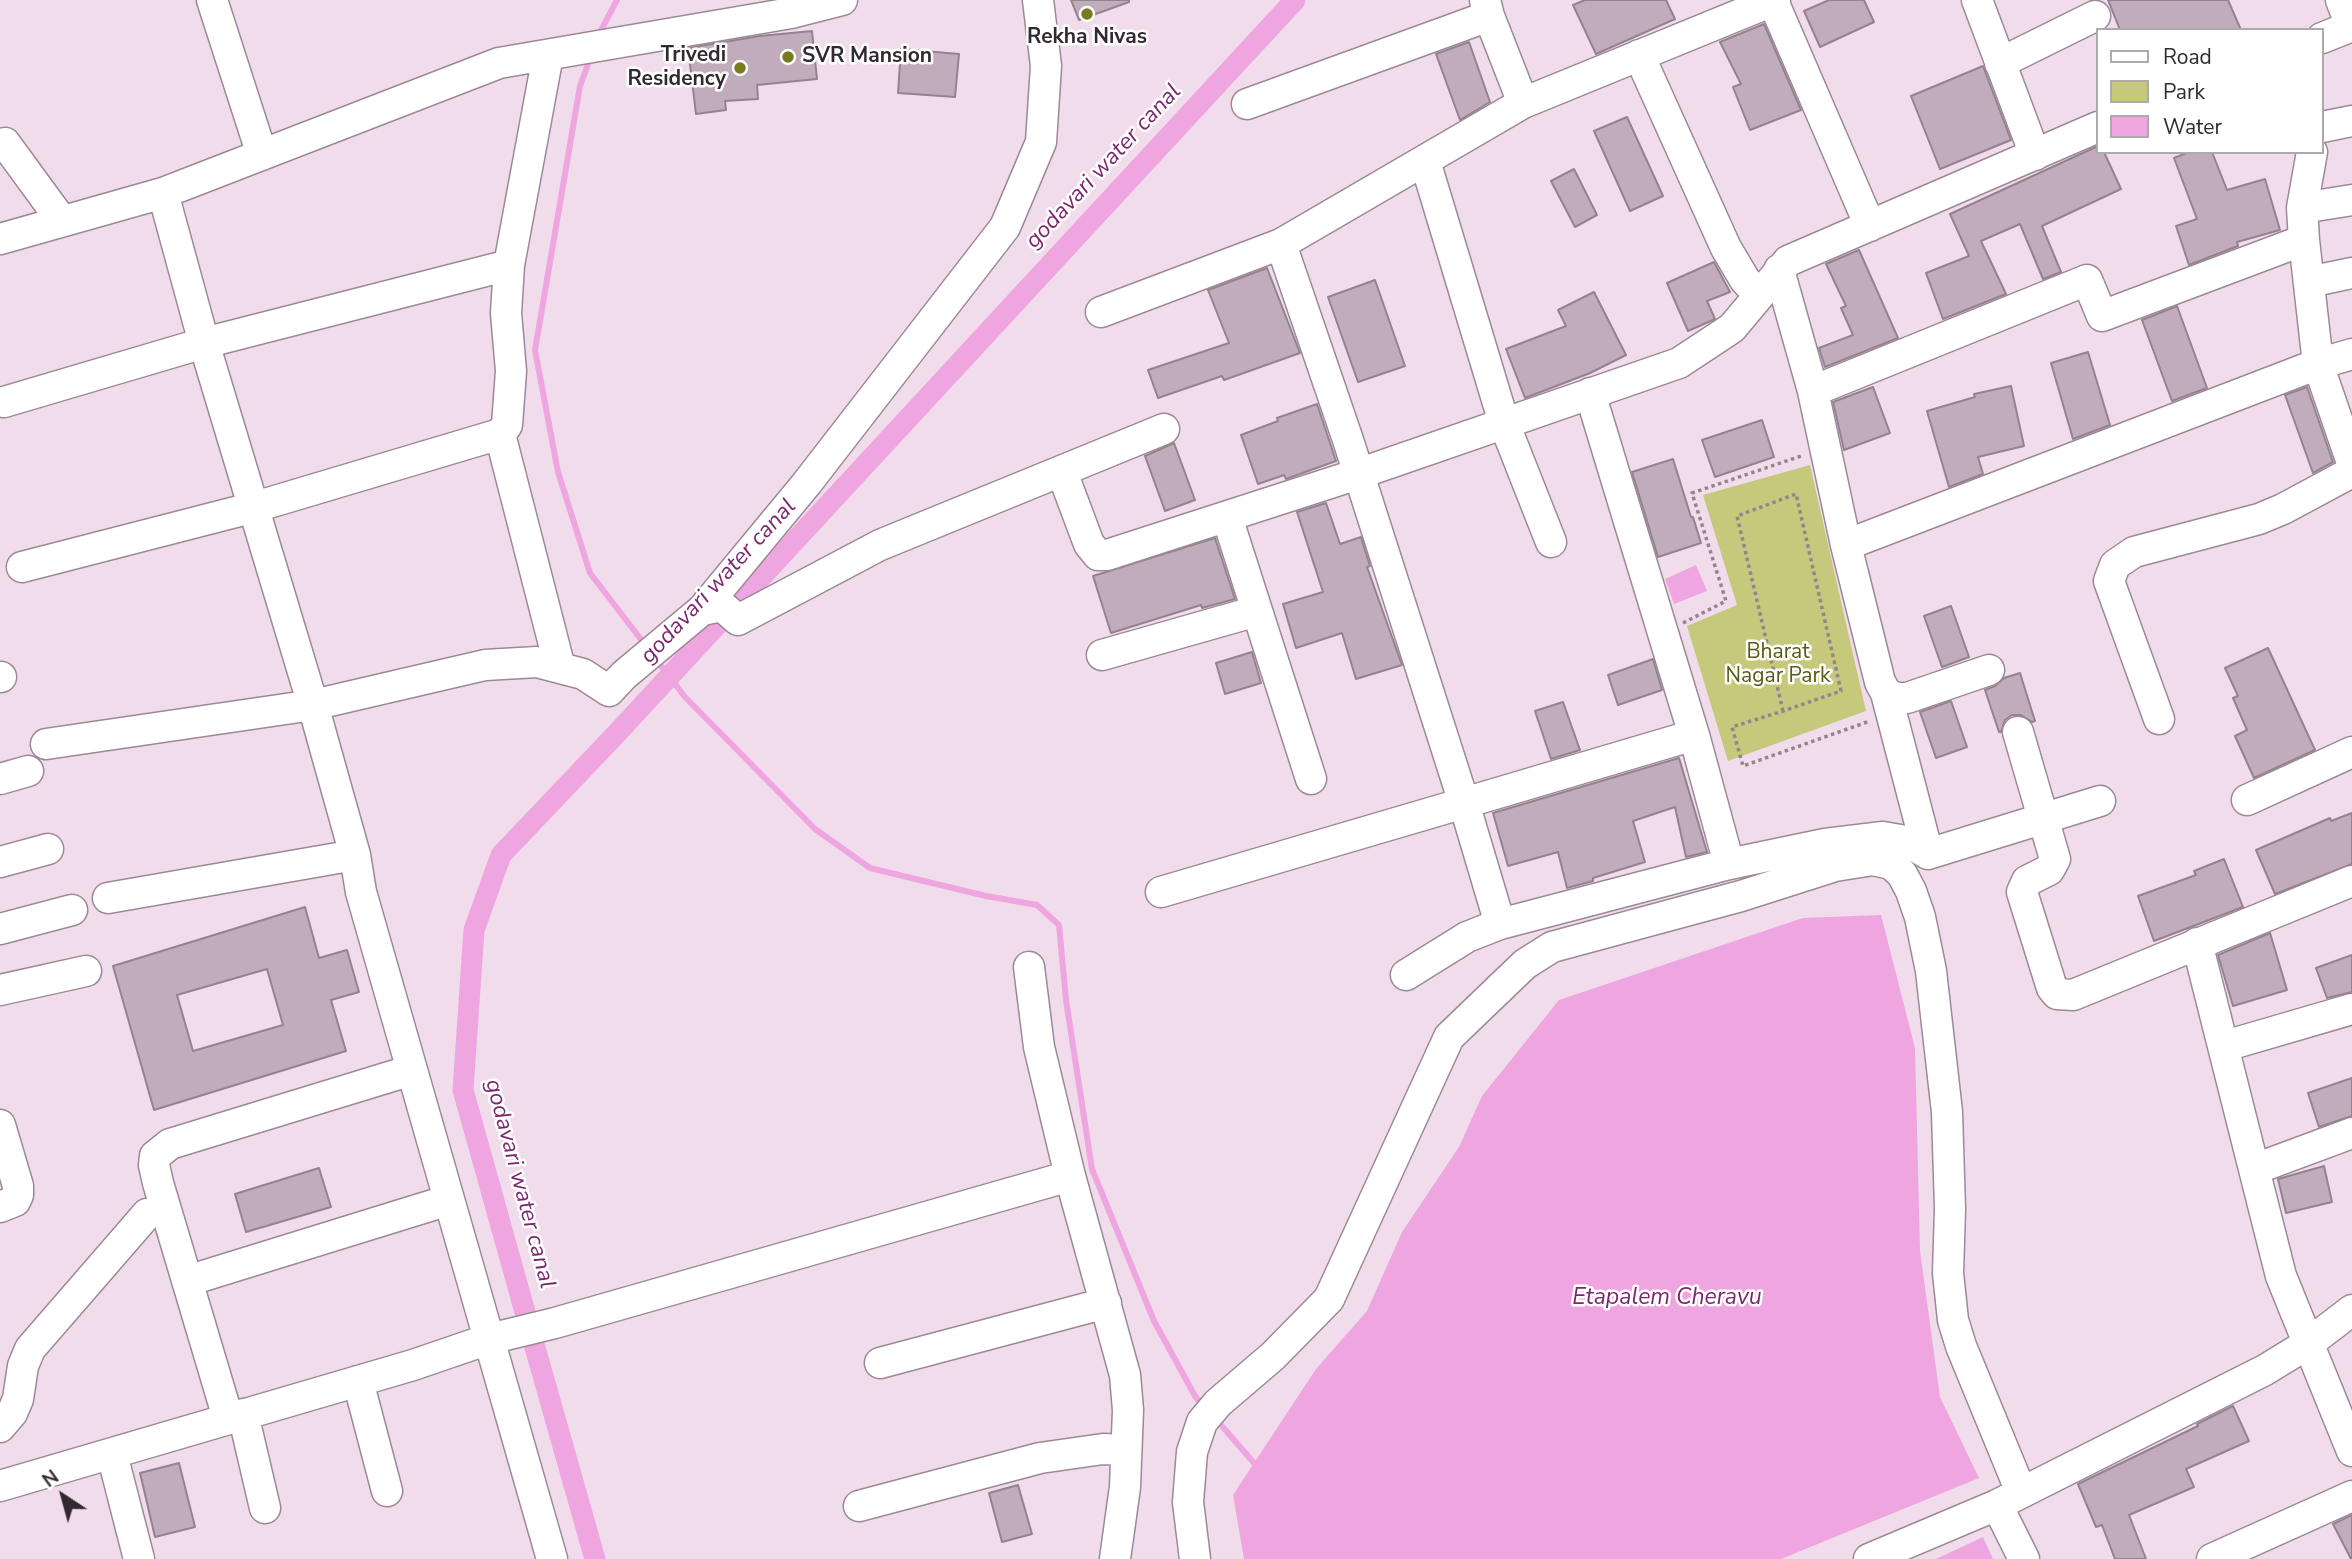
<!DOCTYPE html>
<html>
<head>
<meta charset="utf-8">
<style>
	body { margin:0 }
	#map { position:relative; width:2352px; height:1559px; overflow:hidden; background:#f1dcec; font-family:"Nunito Sans",sans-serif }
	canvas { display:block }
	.legend { position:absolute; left:2096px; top:28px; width:228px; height:126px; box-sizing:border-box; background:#fff; border:2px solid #ada9ac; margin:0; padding:9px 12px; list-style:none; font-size:21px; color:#31292f }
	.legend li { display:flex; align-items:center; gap:14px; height:35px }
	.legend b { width:35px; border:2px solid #ada9ac }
	.north { position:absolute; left:28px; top:1461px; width:70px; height:70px; -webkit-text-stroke:5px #fff; paint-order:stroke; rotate:324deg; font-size:19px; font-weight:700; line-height:28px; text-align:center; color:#31292f }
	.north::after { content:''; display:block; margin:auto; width:24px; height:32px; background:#31292f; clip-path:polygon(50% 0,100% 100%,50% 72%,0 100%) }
</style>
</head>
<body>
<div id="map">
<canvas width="2352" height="1559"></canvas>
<ul class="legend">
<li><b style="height:9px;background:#fff"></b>Road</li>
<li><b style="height:19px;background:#c6c97c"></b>Park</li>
<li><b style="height:19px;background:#efa5e0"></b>Water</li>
</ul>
<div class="north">N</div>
</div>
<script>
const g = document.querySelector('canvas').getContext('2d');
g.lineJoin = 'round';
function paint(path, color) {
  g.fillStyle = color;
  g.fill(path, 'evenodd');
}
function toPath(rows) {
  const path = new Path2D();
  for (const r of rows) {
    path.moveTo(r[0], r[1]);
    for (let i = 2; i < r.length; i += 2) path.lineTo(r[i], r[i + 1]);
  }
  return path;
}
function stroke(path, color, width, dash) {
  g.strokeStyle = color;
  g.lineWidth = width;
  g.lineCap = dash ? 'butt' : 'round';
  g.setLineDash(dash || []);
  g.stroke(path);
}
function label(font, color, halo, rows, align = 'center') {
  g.font = font + ' "Nunito Sans",sans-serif';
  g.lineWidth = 5;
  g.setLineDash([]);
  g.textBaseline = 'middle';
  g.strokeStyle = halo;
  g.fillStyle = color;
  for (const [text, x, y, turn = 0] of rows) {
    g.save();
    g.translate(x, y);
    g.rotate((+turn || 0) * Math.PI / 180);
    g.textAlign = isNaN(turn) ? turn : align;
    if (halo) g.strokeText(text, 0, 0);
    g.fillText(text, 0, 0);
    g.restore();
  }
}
paint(toPath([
	[1810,465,1866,711,1728,761,1687,626,1737,605,1703,495]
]), '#c6c97c');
paint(toPath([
	[1696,565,1707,591,1674,604,1665,579],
	[1881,915,1915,1048,1920,1251,1940,1397,1979,1478,1781,1559,1244,1559,1233,1495,1316,1369,1367,1311,1402,1232,1459,1147,1482,1096,1559,1000,1803,918],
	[1983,1537,1993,1559,1936,1559]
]), '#efa5e0');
stroke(toPath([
	[598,36,617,0],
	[591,56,580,86,535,350,558,472,590,573,646,646],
	[655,658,685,697,815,829,870,868,986,896,1037,905,1059,925,1066,1000,1092,1169,1154,1321,1195,1396,1205,1408],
	[1215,1418,1254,1463]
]), '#efa5e0', 6);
stroke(toPath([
	[525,1312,463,1090,474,930,501,855,618,732,1295,0],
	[534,1344,595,1559]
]), '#efa5e0', 21);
const building = toPath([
	[1071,0,1129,0,1129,2,1079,20,1071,0],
	[1585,0,1666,0,1675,19,1596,54,1573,5,1585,0],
	[1829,0,1864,0,1874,22,1820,47,1804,11,1829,0],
	[2108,0,2228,0,2241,30,2120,30,2108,0],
	[1764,24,1801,110,1750,130,1733,87,1741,84,1720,42,1764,24],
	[812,31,817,79,757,85,758,99,725,101,726,110,696,114,688,48,760,36,812,31],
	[1469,42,1490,102,1460,120,1436,54,1469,42],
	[901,49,959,54,955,97,898,93,901,49],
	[1983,66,2011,140,1940,169,1911,96,1983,66],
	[1627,117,1663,196,1630,211,1594,131,1627,117],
	[2098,146,2098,152,2104,152,2121,189,2042,226,2061,272,2043,279,2020,224,1981,241,2006,294,1943,319,1926,273,1969,256,1950,214,2098,146],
	[2189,152,2212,152,2227,190,2265,179,2280,230,2237,242,2238,246,2189,265,2176,226,2197,219,2174,158,2189,152],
	[1574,169,1597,215,1575,227,1551,181,1574,169],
	[1859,250,1898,338,1825,367,1819,348,1853,335,1841,308,1846,306,1826,264,1859,250],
	[1714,262,1730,292,1707,301,1715,319,1688,331,1667,283,1714,262],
	[1267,268,1300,353,1224,380,1222,376,1158,398,1148,370,1229,343,1208,290,1267,268],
	[1375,280,1405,366,1358,382,1328,297,1375,280],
	[1594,292,1626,355,1590,373,1525,398,1506,349,1566,326,1558,310,1594,292],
	[2177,306,2207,388,2172,401,2142,320,2177,306],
	[2088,352,2110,425,2073,439,2051,363,2088,352],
	[2011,386,2024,446,1978,457,1983,474,1949,487,1927,411,1975,397,1974,394,2011,386],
	[1873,387,1890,433,1844,450,1833,402,1873,387],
	[2307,387,2333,462,2313,473,2285,395,2307,387],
	[1317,404,1336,461,1286,479,1284,475,1258,484,1241,435,1278,421,1277,418,1317,404],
	[1762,420,1774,457,1715,477,1702,440,1762,420],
	[1174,443,1195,500,1165,511,1145,456,1174,443],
	[1673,459,1691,517,1693,517,1701,543,1658,557,1632,472,1673,459],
	[1326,503,1340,544,1361,537,1370,566,1367,567,1402,665,1356,679,1342,633,1296,648,1283,604,1323,592,1297,512,1326,503],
	[1215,538,1235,599,1202,608,1201,605,1111,633,1093,576,1215,538],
	[1951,606,1969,657,1942,667,1924,616,1951,606],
	[2268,648,2315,750,2254,778,2235,736,2247,730,2233,698,2238,696,2225,668,2268,648],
	[1252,652,1261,683,1225,694,1216,663,1252,652],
	[1653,659,1662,690,1618,705,1608,675,1653,659],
	[2020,673,2035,721,2032,722,2021,715,2012,715,2005,720,2001,732,1999,732,1985,690,1995,686,2004,678,2020,673],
	[1951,701,1967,747,1936,758,1920,712,1951,701],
	[1563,702,1580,750,1551,759,1535,711,1563,702],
	[1679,758,1707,852,1686,857,1675,807,1633,821,1645,862,1593,878,1593,881,1567,888,1558,852,1508,866,1493,813,1679,758],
	[2352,813,2352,864,2275,894,2256,850,2330,818,2331,821,2352,813],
	[2224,859,2243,907,2154,941,2138,896,2196,875,2194,871,2224,859],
	[305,907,319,958,347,950,359,992,331,1000,346,1051,154,1110,113,966,305,907],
	[267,969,283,1025,193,1051,177,995,267,969],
	[2270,933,2287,990,2233,1006,2218,955,2270,933],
	[2352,955,2352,992,2327,998,2316,968,2352,955],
	[2352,1078,2352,1116,2319,1127,2308,1093,2352,1078],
	[2324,1166,2332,1202,2286,1213,2278,1179,2324,1166],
	[319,1168,331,1207,246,1232,235,1194,319,1168],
	[2233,1406,2249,1441,2186,1469,2194,1487,2129,1515,2146,1559,2115,1559,2102,1525,2096,1527,2078,1484,2198,1426,2197,1424,2233,1406],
	[179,1463,195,1527,155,1537,140,1473,179,1463],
	[1018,1485,1032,1534,1002,1542,989,1493,1018,1485],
	[2352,1515,2352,1559,2351,1559,2333,1524,2352,1515]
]);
paint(building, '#c0acbb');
stroke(building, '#958291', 2);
const minor = toPath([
	[212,0,262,155],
	[1485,0,1489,16,1523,103],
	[1977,0,2035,155],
	[2341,0,2351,26],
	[1773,1,1870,226],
	[2322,38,2352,26],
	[1639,55,1726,248,1745,280,1759,295],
	[2000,63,2095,16],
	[1247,104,1489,16],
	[2322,127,2352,121],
	[0,147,5,143,62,221],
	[1425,161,1504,423,1551,542],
	[2302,208,2352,200],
	[0,239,163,193,499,63,791,13,842,0],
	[2304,240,2302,208,2312,152],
	[1281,244,1348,440,1464,803,1694,735,1590,393],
	[1779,270,1813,391,1846,545,1880,682,1886,693,1896,698,1907,698,1989,670],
	[2309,282,2352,273],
	[1101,312,1281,244,1523,103,1775,0],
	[2352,354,2318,364,2352,463],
	[1813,391,2087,280,2102,316,2304,240,2318,364,1846,545],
	[4,402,204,343,509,265],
	[500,434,560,668],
	[1062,472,1089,544,1098,555,1107,555,1358,474,1679,363,1732,328,1788,261,2098,127],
	[1227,517,1311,779],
	[22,567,255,507,500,434,507,425,511,371,506,313,509,265,548,55],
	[702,610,807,483,1005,227,1041,142,1046,66,1038,0],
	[1102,655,1257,611],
	[0,677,1,677],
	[1886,693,1928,854],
	[2159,719,2109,581,2115,565,2134,552,2259,519,2283,509,2352,472],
	[2018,732,2055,859,2049,870,2027,881,2022,892,2052,988,2057,994,2073,995,2352,881],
	[1694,735,1729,864],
	[46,744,313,705,485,665,537,662,583,674,609,691,624,675,702,610,722,606,738,620,880,545,1164,429],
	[0,779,28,771],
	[2247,800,2352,752],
	[0,862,48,849],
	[1161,892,1464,803,1500,924,1729,864,1825,844,1883,837,1906,841,1928,854,2100,801],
	[108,898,355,855],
	[0,929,72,910],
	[2197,943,2281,1276,2352,1451],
	[1029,967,1039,1047,1070,1176,1125,1375,1128,1410,1125,1487,1115,1559],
	[1406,975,1467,937,1500,924],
	[0,990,86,971],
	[2225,1046,2352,1009],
	[0,1125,18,1186,18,1195,15,1201,0,1207],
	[2255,1169,2352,1133],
	[187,1281,449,1200],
	[880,1363,1106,1303],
	[358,1381,387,1491],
	[243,1414,265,1508],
	[228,1418,158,1183,154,1165,155,1156,170,1144,412,1070],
	[0,1427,12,1413,18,1399,23,1366,30,1349,147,1214],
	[112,1454,139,1559],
	[0,1486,413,1365,489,1339,361,892,355,855,313,705,204,343,163,193],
	[1997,1505,2024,1559],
	[859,1506,1040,1458,1103,1449,1126,1450],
	[552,1559,489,1339,555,1323,1070,1176],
	[1195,1559,1188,1502,1192,1452,1202,1422,1218,1403,1273,1356,1329,1299,1449,1037,1525,964,1552,947,1741,896,1835,866,1873,860,1891,864,1902,874,1911,891,1920,917,1931,971,1947,1112,1950,1209,1948,1273,1953,1320,1961,1346,2021,1492],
	[1869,1559,1997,1505,2265,1370,2309,1343,2352,1310],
	[2212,1559,2352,1496]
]);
stroke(minor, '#9c8998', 33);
stroke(toPath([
	[1683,623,1726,601,1692,493,1801,456],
	[1783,711,1737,516,1796,494,1841,691,1783,711,1732,727,1743,766,1870,721]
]), '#93848f', 3.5, [3.5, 3.5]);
stroke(minor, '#fff', 30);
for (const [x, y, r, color] of [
	[1087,14,7,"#787a21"],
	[788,57,7,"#787a21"],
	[740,68,7,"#787a21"]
]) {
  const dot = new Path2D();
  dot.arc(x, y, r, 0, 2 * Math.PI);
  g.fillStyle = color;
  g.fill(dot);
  stroke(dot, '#fff', 2.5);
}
label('bold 21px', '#31292f', '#fff', [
	["Rekha Nivas",1087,38],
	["Trivedi",726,56,"right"],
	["Residency",726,80,"right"],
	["SVR Mansion",802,57,"left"]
]);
label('21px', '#595a16', '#fff', [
	["Bharat",1778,653],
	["Nagar Park",1778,677]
]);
label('italic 23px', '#7b2770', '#fff', [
	["godavari water canal",1104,167,-47],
	["godavari water canal",719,582,-47],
	["godavari water canal",519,1184,75],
	["Etapalem Cheravu",1667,1298]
]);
</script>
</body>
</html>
